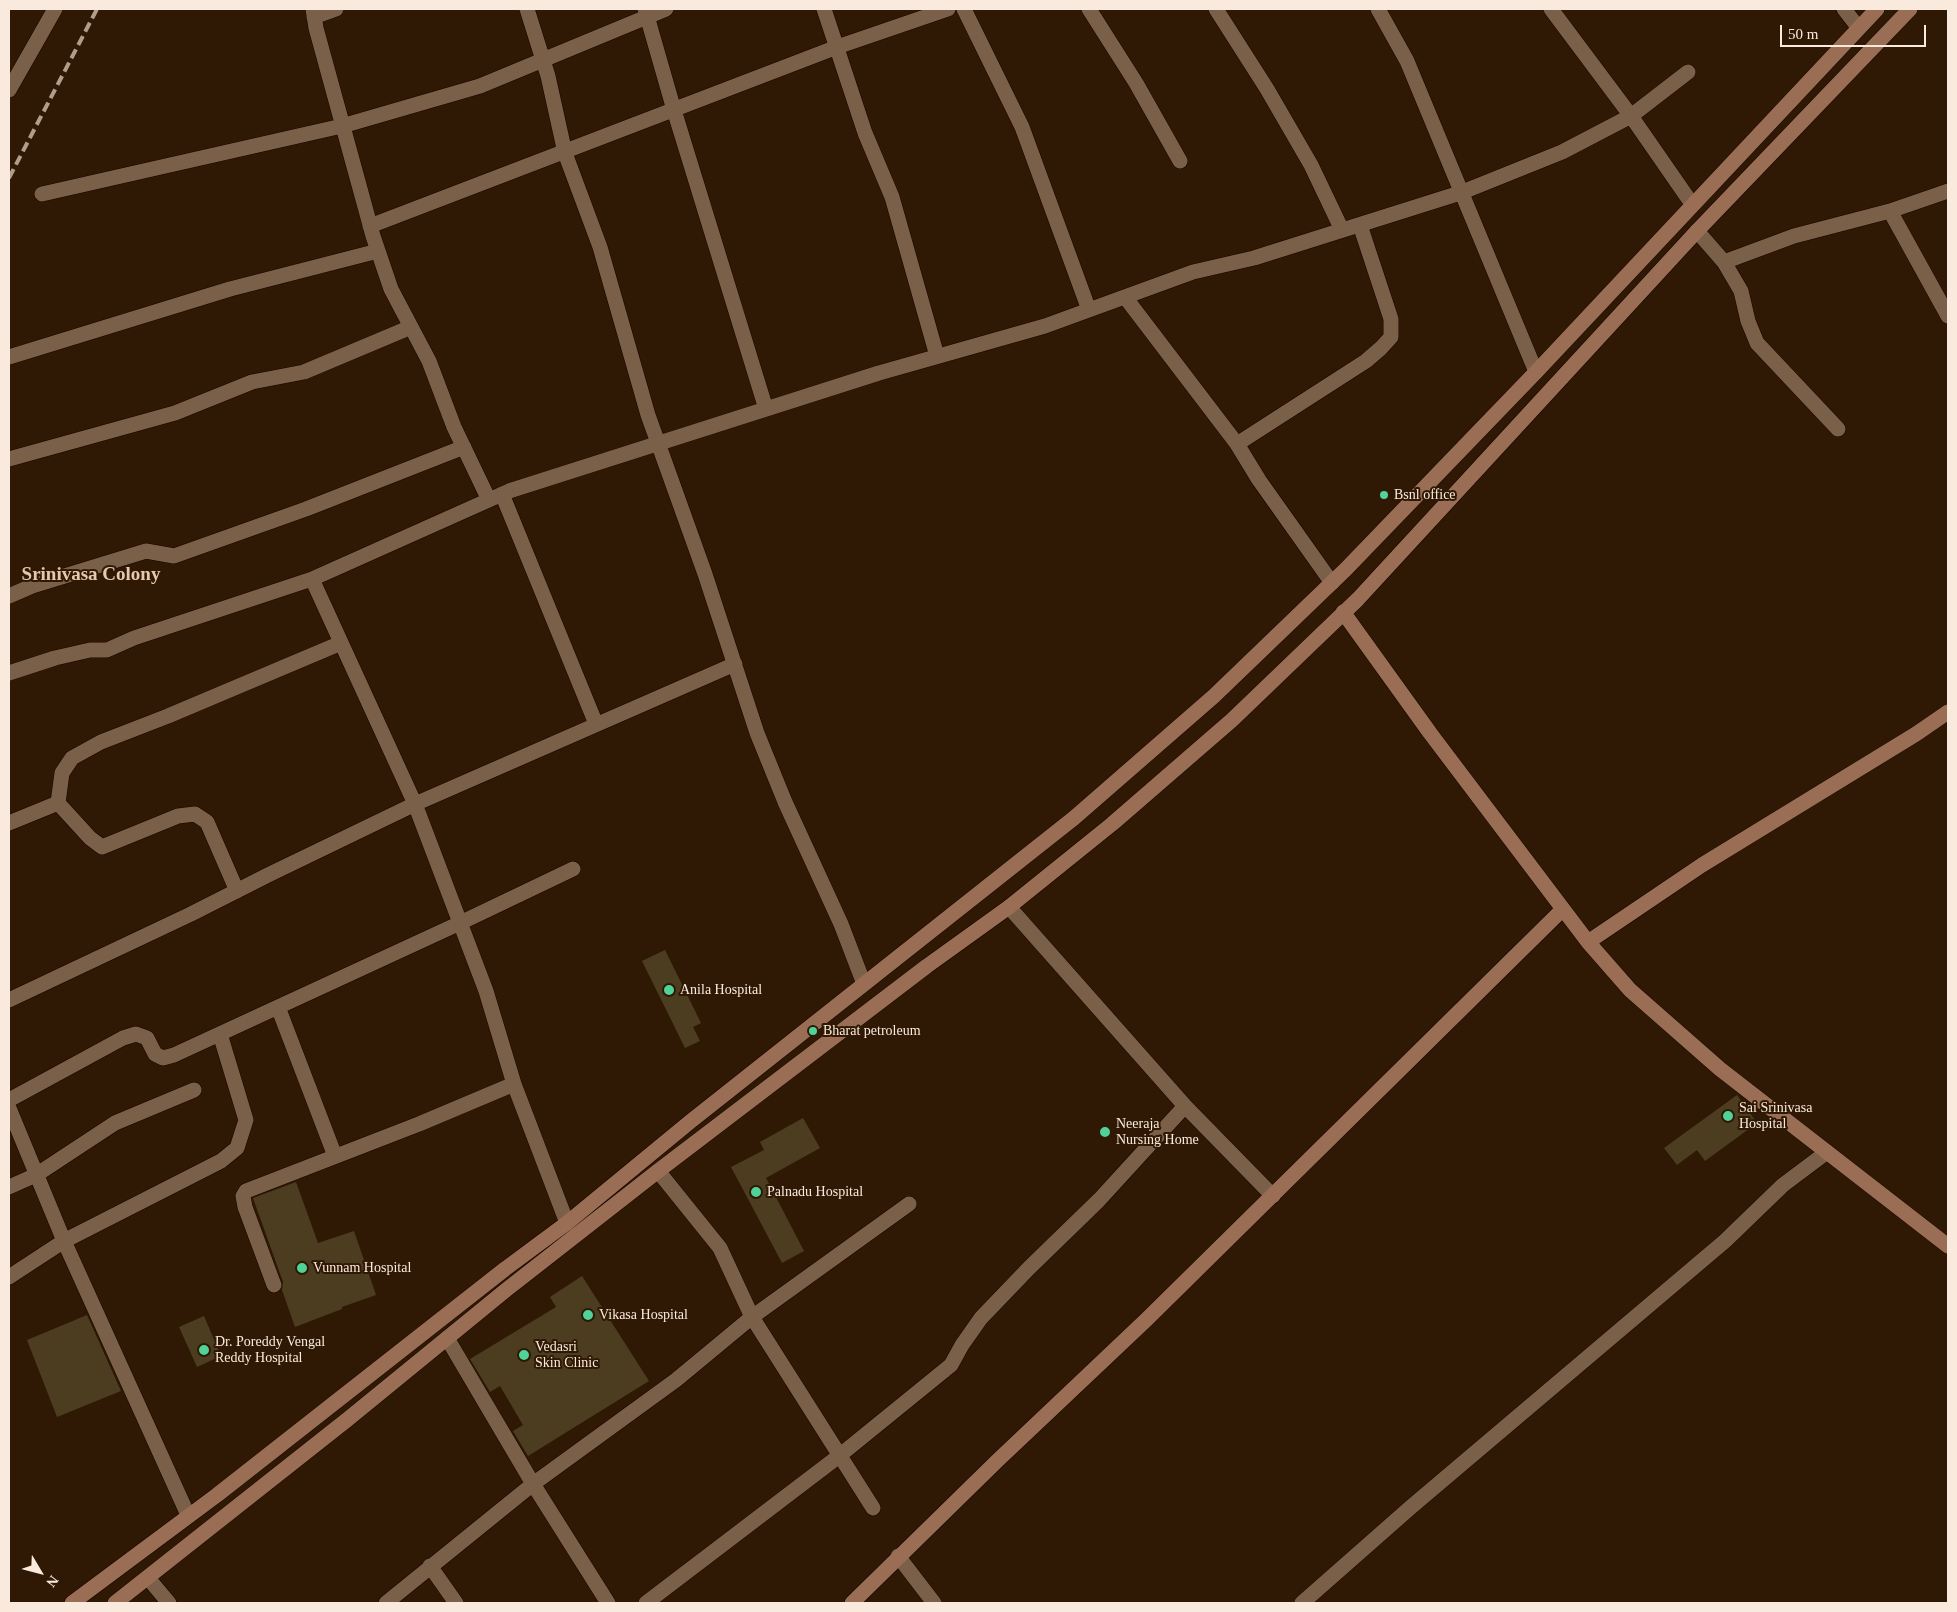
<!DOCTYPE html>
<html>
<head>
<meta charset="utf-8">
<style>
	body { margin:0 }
	#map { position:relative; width:1957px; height:1612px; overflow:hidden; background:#2f1904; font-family:"Times New Roman",serif }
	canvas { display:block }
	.frame { position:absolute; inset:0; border:10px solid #faeadd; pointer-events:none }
	.north { position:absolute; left:15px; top:1547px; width:50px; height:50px; -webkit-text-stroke:4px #2f1904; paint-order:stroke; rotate:127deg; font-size:14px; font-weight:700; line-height:20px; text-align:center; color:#faeadd }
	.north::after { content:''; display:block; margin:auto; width:18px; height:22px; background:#faeadd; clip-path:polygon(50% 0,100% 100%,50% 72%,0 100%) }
	.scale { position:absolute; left:1780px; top:25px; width:146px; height:22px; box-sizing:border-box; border:2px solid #faeadd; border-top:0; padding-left:6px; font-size:15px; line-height:18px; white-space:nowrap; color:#faeadd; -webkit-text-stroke:4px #2f1904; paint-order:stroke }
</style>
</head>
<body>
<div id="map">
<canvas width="1957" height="1612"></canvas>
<div class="frame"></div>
<div class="north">N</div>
<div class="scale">50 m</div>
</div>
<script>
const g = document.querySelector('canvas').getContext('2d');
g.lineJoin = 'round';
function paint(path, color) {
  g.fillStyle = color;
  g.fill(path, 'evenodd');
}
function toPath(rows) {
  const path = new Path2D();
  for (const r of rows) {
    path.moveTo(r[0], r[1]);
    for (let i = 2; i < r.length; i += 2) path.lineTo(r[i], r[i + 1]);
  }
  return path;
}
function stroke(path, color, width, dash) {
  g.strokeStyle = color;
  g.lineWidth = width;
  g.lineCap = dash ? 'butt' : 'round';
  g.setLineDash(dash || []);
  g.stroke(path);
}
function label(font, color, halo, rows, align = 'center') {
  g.font = font + ' "Times New Roman",serif';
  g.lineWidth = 4;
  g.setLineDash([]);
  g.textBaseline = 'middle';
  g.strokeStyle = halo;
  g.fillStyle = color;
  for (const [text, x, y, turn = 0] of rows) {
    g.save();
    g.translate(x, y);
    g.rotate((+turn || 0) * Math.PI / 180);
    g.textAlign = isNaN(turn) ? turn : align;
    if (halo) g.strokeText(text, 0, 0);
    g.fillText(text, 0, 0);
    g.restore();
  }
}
paint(toPath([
	[665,950,701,1023,693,1027,700,1041,685,1048,642,961],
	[1737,1095,1757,1123,1705,1161,1697,1150,1677,1165,1664,1148],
	[803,1118,820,1148,766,1178,804,1251,782,1263,731,1167,764,1150,760,1142],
	[296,1182,318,1243,354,1231,376,1295,342,1307,342,1309,295,1327,282,1290,283,1282,253,1198],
	[582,1276,649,1381,528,1456,513,1431,523,1425,500,1386,490,1392,470,1359,556,1307,550,1297],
	[87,1315,121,1391,57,1417,27,1340],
	[204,1316,221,1356,197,1367,179,1327]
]), '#4c3d20');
const street = toPath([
	[313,9,316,28,373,236,391,289,429,361,454,427,489,500],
	[527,9,548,76,565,153,600,247,648,415,705,574,757,733,785,802,841,924,864,984],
	[645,9,674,110,766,409],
	[824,9,865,133,892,197,937,356],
	[964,9,1022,127,1089,310],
	[1089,9,1136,83,1180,161],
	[1216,9,1267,89,1311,165,1342,230],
	[1378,9,1407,61,1536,372],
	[1551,9,1631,116,1692,204],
	[1844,9,1858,27],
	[314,17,336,9],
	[9,90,55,9],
	[42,194,342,126,480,86,666,9],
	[1890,211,1948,316],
	[370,226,837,47,948,9],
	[1697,231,1724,262,1794,236,1890,211,1948,191],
	[1724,262,1741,291,1748,321,1757,343,1838,429],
	[1125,297,1237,444,1259,480,1332,583],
	[9,357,230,289,378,251],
	[1237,444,1366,361,1381,348,1391,337,1391,319,1360,225],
	[9,459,175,413,252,382,304,372,411,327],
	[502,494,596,724],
	[312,579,415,804,486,991,514,1084,567,1223],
	[9,596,32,586,146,551,174,556,306,509,464,447],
	[9,673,55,658,90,650,107,650,134,638,312,579,509,491,879,373,1045,326,1193,272,1254,258,1460,193,1562,152,1631,116,1688,72],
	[9,823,58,803],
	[237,891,207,822,195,814,178,816,102,847,90,838,58,803,62,773,72,758,101,742,168,716,341,643],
	[1009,907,1185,1106,1273,1196],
	[9,1000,191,914,268,875,415,804,735,664],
	[278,1007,335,1156],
	[9,1100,123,1038,136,1034,147,1038,155,1054,163,1058,174,1055,460,923,573,869],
	[9,1108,64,1241,188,1515],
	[658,1171,720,1248,752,1317,873,1508],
	[9,1187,36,1175,115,1123,194,1090],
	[9,1277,64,1241,221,1161,237,1148,246,1120,220,1034],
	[274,1285,245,1207,243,1196,246,1191,419,1124,514,1084],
	[447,1338,533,1484,608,1603],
	[898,1556,934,1603],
	[430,1566,456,1603],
	[148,1578,169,1603],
	[386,1603,533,1484,676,1380,752,1317,909,1204],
	[646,1603,839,1456,951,1365,962,1345,981,1318,1029,1268,1099,1200,1185,1106],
	[1302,1603,1411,1507,1725,1241,1783,1185,1827,1152]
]);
const secondary = toPath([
	[1343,612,1430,733,1563,909,1588,942,1630,990,1720,1069,1948,1246],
	[1588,942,1702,865,1916,734,1948,712],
	[72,1603,217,1495,505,1269,567,1223,691,1121,1074,818,1214,696,1346,569,1536,372,1877,9],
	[115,1603,348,1419,506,1290,658,1171,927,966,1009,907,1112,824,1232,720,1358,599,1697,231,1910,9],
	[852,1603,997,1461,1146,1320,1563,909]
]);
stroke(street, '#160400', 16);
stroke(secondary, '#160400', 16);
stroke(street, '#7a6049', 15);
stroke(secondary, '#9a6e54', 15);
stroke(toPath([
	[9,178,97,9]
]), '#af9d8d', 4, [10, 5]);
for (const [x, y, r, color] of [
	[1384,495,5,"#50d398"],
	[669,990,6,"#50d398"],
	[813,1031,5,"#50d398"],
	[1728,1116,6,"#50d398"],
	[1105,1132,6,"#50d398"],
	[756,1192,6,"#50d398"],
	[302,1268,6,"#50d398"],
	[588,1315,6,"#50d398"],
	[204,1350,6,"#50d398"],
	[524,1355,6,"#50d398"]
]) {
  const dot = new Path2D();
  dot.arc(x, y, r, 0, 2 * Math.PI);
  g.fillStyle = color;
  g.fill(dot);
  stroke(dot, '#2f1904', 2);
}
label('14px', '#faeadd', '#2f1904', [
	["Bsnl office",1394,495],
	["Anila Hospital",680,990],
	["Bharat petroleum",823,1031],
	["Sai Srinivasa",1739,1108],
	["Hospital",1739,1124],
	["Neeraja",1116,1124],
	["Nursing Home",1116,1140],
	["Palnadu Hospital",767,1192],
	["Vunnam Hospital",313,1268],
	["Vikasa Hospital",599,1315],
	["Dr. Poreddy Vengal",215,1342],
	["Reddy Hospital",215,1358],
	["Vedasri",535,1347],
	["Skin Clinic",535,1363]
], 'left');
label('bold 19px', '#e6c8af', '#2f1904', [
	["Srinivasa Colony",91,575]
]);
</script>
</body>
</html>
